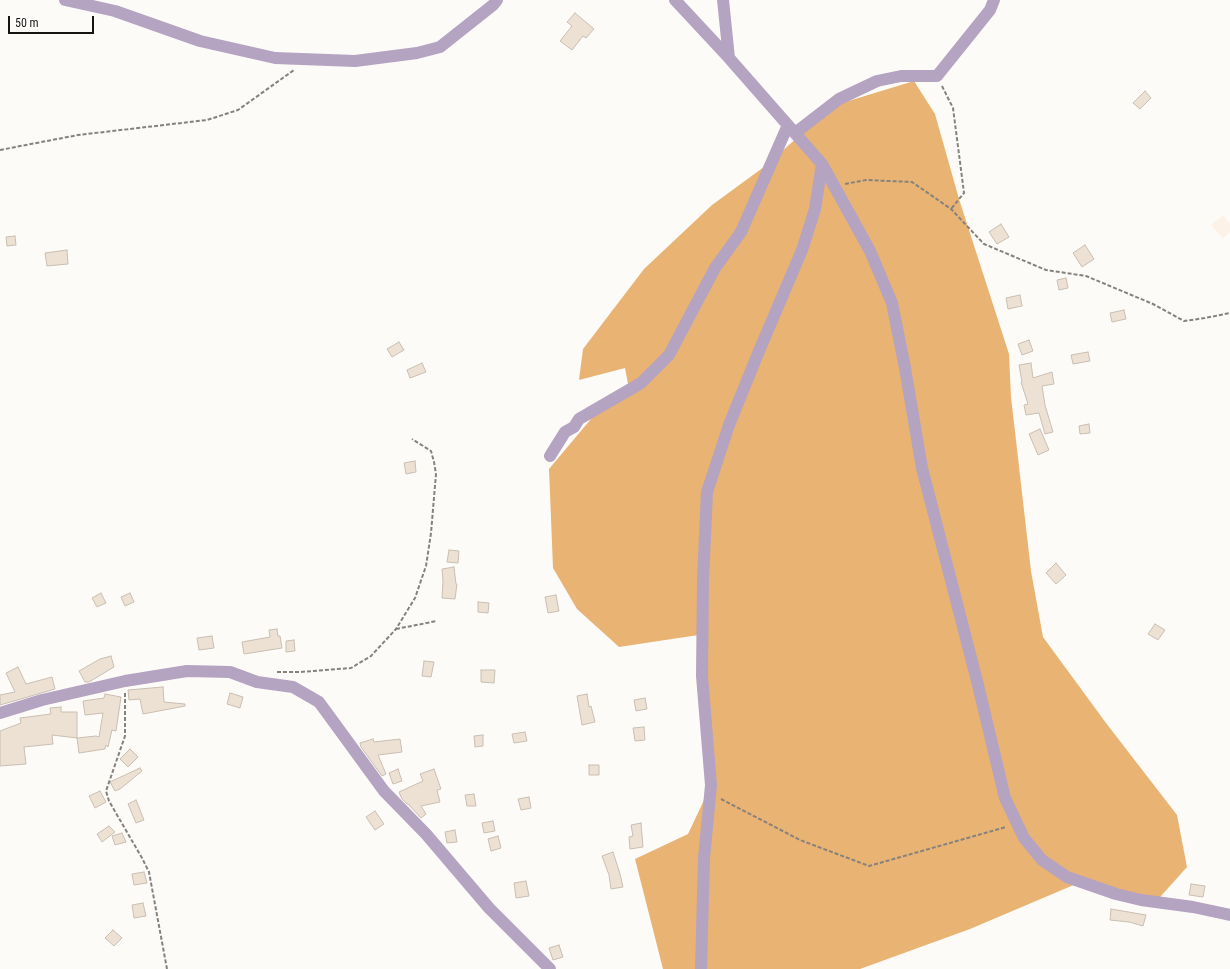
<!DOCTYPE html>
<html>
<head>
<meta charset="utf-8">
<style>
	body { margin:0 }
	#map { position:relative; width:1230px; height:969px; overflow:hidden; background:#fdfbf8; font-family:"Roboto Condensed",sans-serif }
	canvas { display:block }
	.scale { position:absolute; left:8px; top:16px; width:86px; height:18px; box-sizing:border-box; border:2px solid #17140f; border-top:0; padding-left:5px; font-size:12px; line-height:14px; white-space:nowrap; color:#17140f; -webkit-text-stroke:3px #fff; paint-order:stroke }
</style>
</head>
<body>
<div id="map">
<canvas width="1230" height="969"></canvas>
<div class="scale">50 m</div>
</div>
<script>
const g = document.querySelector('canvas').getContext('2d');
g.lineJoin = 'round';
function paint(path, color) {
  g.fillStyle = color;
  g.fill(path, 'evenodd');
}
function toPath(rows) {
  const path = new Path2D();
  for (const r of rows) {
    path.moveTo(r[0], r[1]);
    for (let i = 2; i < r.length; i += 2) path.lineTo(r[i], r[i + 1]);
  }
  return path;
}
function stroke(path, color, width, dash) {
  g.strokeStyle = color;
  g.lineWidth = width;
  g.lineCap = dash ? 'butt' : 'round';
  g.setLineDash(dash || []);
  g.stroke(path);
}
paint(toPath([
	[1223,215,1230,224,1230,232,1222,239,1222,238,1211,225]
]), '#fcf2e7');
paint(toPath([
	[914,81,935,114,959,199,1009,354,1011,397,1031,571,1043,637,1106,723,1177,815,1187,867,1152,906,1076,884,970,929,860,969,663,969,635,859,688,834,705,798,705,634,619,647,577,609,553,568,549,469,601,407,628,384,625,368,579,380,583,349,644,269,712,205,768,164,832,106]
]), '#e9b373');
const building = toPath([
	[575,13,594,29,586,38,583,36,572,50,560,41,572,26,567,22,575,13],
	[1145,91,1151,98,1140,109,1133,103,1145,91],
	[1001,224,1009,237,997,244,989,232,1001,224],
	[15,236,16,245,7,246,6,237,15,236],
	[1085,245,1094,259,1082,267,1073,253,1085,245],
	[67,250,68,264,47,266,45,253,67,250],
	[1066,278,1068,288,1059,290,1057,280,1066,278],
	[1020,295,1022,306,1008,309,1006,298,1020,295],
	[1124,310,1126,319,1112,322,1110,313,1124,310],
	[1029,340,1033,351,1022,355,1018,344,1029,340],
	[399,342,404,350,392,357,387,349,399,342],
	[1088,352,1090,361,1073,364,1071,355,1088,352],
	[422,363,426,372,410,378,407,370,422,363],
	[1031,363,1033,378,1052,372,1054,384,1042,386,1045,405,1053,432,1045,434,1039,413,1026,415,1024,405,1028,404,1021,382,1022,382,1019,365,1031,363],
	[1089,424,1090,433,1080,434,1079,426,1089,424],
	[1040,429,1049,450,1038,455,1029,434,1040,429],
	[415,461,416,472,406,474,404,463,415,461],
	[449,550,459,551,458,563,447,562,449,550],
	[1056,563,1066,575,1056,584,1046,573,1056,563],
	[454,567,456,584,457,584,455,599,442,598,443,581,442,569,454,567],
	[101,593,106,603,97,607,92,598,101,593],
	[130,593,134,602,125,606,121,597,130,593],
	[556,595,559,611,548,613,545,597,556,595],
	[478,602,489,603,488,613,478,612,478,602],
	[1155,624,1165,630,1158,640,1148,634,1155,624],
	[277,629,278,636,280,636,282,648,244,654,242,642,270,637,269,630,277,629],
	[212,636,214,648,199,650,197,638,212,636],
	[294,640,295,651,286,652,286,641,294,640],
	[111,656,114,667,89,682,85,682,79,671,100,659,111,656],
	[424,661,434,662,431,677,422,676,424,661],
	[18,667,26,684,52,677,55,689,0,705,0,695,15,692,6,673,18,667],
	[481,670,495,670,494,683,481,682,481,670],
	[163,687,164,702,185,704,185,706,143,714,140,699,129,700,128,690,163,687],
	[230,693,243,697,240,708,227,704,230,693],
	[105,694,121,697,116,731,112,730,108,747,106,745,105,749,79,753,77,738,96,736,99,737,103,713,85,715,83,701,104,698,105,694],
	[587,694,589,707,591,706,595,722,582,725,577,696,587,694],
	[645,698,647,709,636,711,634,700,645,698],
	[61,707,61,712,77,712,77,738,52,735,53,744,24,747,26,764,0,766,0,731,21,723,20,718,51,714,50,708,61,707],
	[644,727,645,740,635,741,633,728,644,727],
	[525,732,527,741,514,743,512,734,525,732],
	[483,735,483,746,475,747,474,736,483,735],
	[373,739,374,742,400,739,402,752,378,755,386,774,382,776,361,747,360,743,373,739],
	[130,749,138,757,128,767,120,759,130,749],
	[589,765,599,765,599,775,589,775,589,765],
	[140,768,142,771,120,789,115,791,110,782,140,768],
	[398,769,402,781,393,784,389,773,398,769],
	[434,769,441,789,437,790,440,802,421,806,426,814,421,818,408,804,407,804,402,799,399,792,423,781,420,774,434,769],
	[100,791,106,802,95,808,89,796,100,791],
	[474,794,476,806,467,806,465,795,474,794],
	[529,797,531,808,521,810,518,799,529,797],
	[136,800,144,820,136,823,128,804,136,800],
	[375,811,384,824,375,830,366,817,375,811],
	[493,821,495,831,484,833,482,823,493,821],
	[641,823,643,847,630,849,629,837,633,836,631,825,641,823],
	[109,826,115,832,102,842,97,834,109,826],
	[455,830,457,842,447,843,445,832,455,830],
	[122,833,126,842,115,845,112,836,122,833],
	[498,836,501,848,491,851,488,839,498,836],
	[613,852,620,874,623,887,611,889,609,875,602,856,613,852],
	[144,872,147,883,134,885,132,874,144,872],
	[526,881,529,896,516,898,514,883,526,881],
	[1191,884,1205,886,1203,897,1189,895,1191,884],
	[143,903,146,916,134,918,132,905,143,903],
	[1111,909,1146,915,1143,926,1129,922,1110,920,1111,909],
	[113,930,122,938,114,946,105,938,113,930],
	[559,945,563,957,553,960,549,948,559,945]
]);
paint(building, '#ede1d4');
stroke(building, '#c9beb2', 1);
stroke(toPath([
	[942,86,953,108,964,193,951,209],
	[0,150,78,135,207,120,238,110,294,70],
	[845,184,866,180,912,182,951,209,984,244,1046,270,1086,276,1153,304,1184,321,1205,318,1230,313],
	[396,629,437,621],
	[277,672,300,672,351,668,371,656,396,629,415,598,426,566,431,533,436,474,434,462,431,451,412,439],
	[125,693,125,736,106,791,109,801,142,858,149,872,167,969],
	[721,799,800,840,869,866,1006,827]
]), '#85827e', 2, [4, 2]);
stroke(toPath([
	[65,0,115,11,200,41,275,58,355,61,417,53,440,47,493,5,497,0],
	[675,0,729,58,822,164,870,251,892,303,905,368,922,468,978,685,1005,798,1024,838,1042,860,1067,877,1116,894,1141,900,1193,907,1230,915],
	[723,0,729,58],
	[795,133,839,99,877,81,901,76,937,76,990,10,994,0],
	[550,456,565,432,574,427,579,419,641,383,669,355,715,268,741,232,788,125],
	[0,713,42,700,125,681,187,671,230,672,257,682,293,687,319,702,384,791,426,834,489,908,550,969],
	[701,969,704,858,711,785,702,676,703,580,707,492,729,425,759,351,802,250,815,209,822,164]
]), '#b4a3c1', 12);
</script>
</body>
</html>
